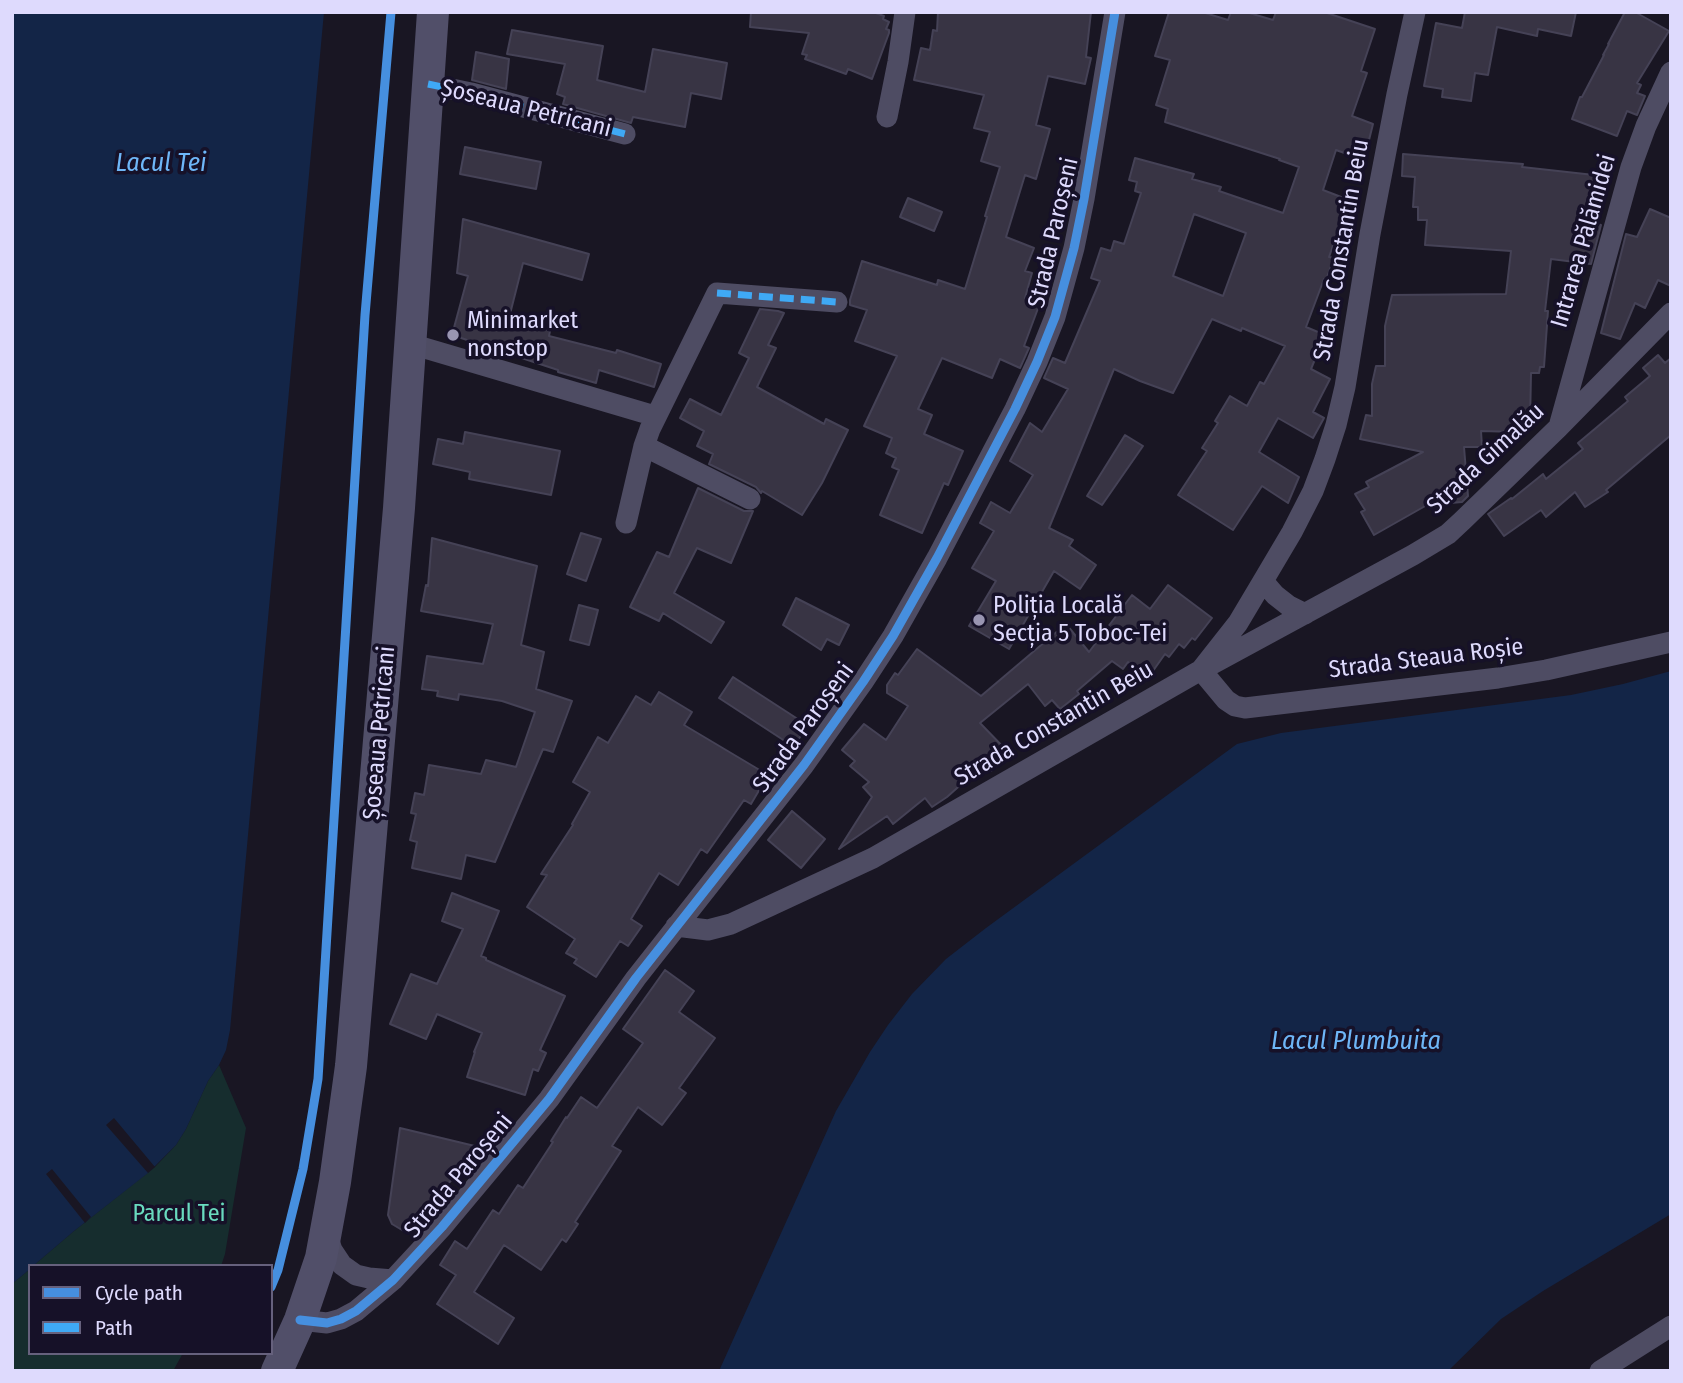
<!DOCTYPE html>
<html>
<head>
<meta charset="utf-8">
<style>
	body { margin:0 }
	#map { position:relative; width:1683px; height:1383px; overflow:hidden; background:#191623; font-family:"Fira Sans Condensed",sans-serif }
	canvas { display:block }
	.frame { position:absolute; inset:0; border:14px solid #dedafd; pointer-events:none }
	.legend { position:absolute; left:28px; top:1264px; width:245px; height:91px; box-sizing:border-box; background:#161128; border:2px solid #66617d; margin:0; padding:9px 12px; list-style:none; font-size:21px; color:#dedafd }
	.legend li { display:flex; align-items:center; gap:14px; height:35px }
	.legend b { width:35px; border:2px solid #66617d }
</style>
</head>
<body>
<div id="map">
<canvas width="1683" height="1383"></canvas>
<div class="frame"></div>
<ul class="legend">
<li><b style="height:9px;background:#468fdf"></b>Cycle path</li>
<li><b style="height:9px;background:#3fa9f5"></b>Path</li>
</ul>
</div>
<script>
const g = document.querySelector('canvas').getContext('2d');
g.lineJoin = 'round';
function paint(path, color) {
  g.fillStyle = color;
  g.fill(path, 'evenodd');
}
function toPath(rows) {
  const path = new Path2D();
  for (const r of rows) {
    path.moveTo(r[0], r[1]);
    for (let i = 2; i < r.length; i += 2) path.lineTo(r[i], r[i + 1]);
  }
  return path;
}
function stroke(path, color, width, dash) {
  g.strokeStyle = color;
  g.lineWidth = width;
  g.lineCap = dash ? 'butt' : 'round';
  g.setLineDash(dash || []);
  g.stroke(path);
}
function label(font, color, halo, rows, align = 'center') {
  g.font = font + ' "Fira Sans Condensed",sans-serif';
  g.lineWidth = 7;
  g.setLineDash([]);
  g.textBaseline = 'middle';
  g.strokeStyle = halo;
  g.fillStyle = color;
  for (const [text, x, y, turn = 0] of rows) {
    g.save();
    g.translate(x, y);
    g.rotate((+turn || 0) * Math.PI / 180);
    g.textAlign = isNaN(turn) ? turn : align;
    if (halo) g.strokeText(text, 0, 0);
    g.fillText(text, 0, 0);
    g.restore();
  }
}
paint(toPath([
	[219,1065,246,1128,225,1254,221,1266,33,1266,74,1231,155,1167,176,1145,186,1129,208,1081],
	[30,1269,30,1353,183,1353,173,1371,12,1371,12,1284]
]), '#162d2e');
paint(toPath([
	[12,12,324,12,230,1030,226,1050,219,1065,208,1081,186,1129,176,1145,148,1173,74,1231,33,1266,30,1266,30,1269,12,1284],
	[1671,671,1671,1214,1543,1291,1501,1319,1448,1371,719,1371,836,1111,870,1052,888,1025,912,994,946,959,986,928,1237,744,1281,733,1571,695,1623,684]
]), '#132547');
paint(toPath([
	[114,1118,155,1167,148,1173,106,1125],
	[52,1169,91,1217,85,1223,46,1174]
]), '#191623');
const building = toPath([
	[751,12,873,12,884,16,883,19,889,22,886,29,889,30,889,33,872,79,848,69,846,74,805,59,807,55,802,54,809,33,750,27,751,12],
	[938,12,1091,12,1086,57,1091,58,1085,84,1048,76,1036,125,1050,129,1036,179,1025,175,1006,237,1034,248,1025,271,1032,273,1025,298,1040,303,1024,346,1029,348,1020,368,1000,359,992,378,942,358,918,409,932,415,924,434,963,451,948,485,944,483,922,533,880,515,899,470,892,467,896,458,886,453,892,438,864,426,897,356,855,341,867,310,850,305,850,300,862,261,937,285,938,280,965,289,987,217,985,216,1000,167,981,161,990,132,974,128,984,95,914,80,921,48,930,50,933,30,937,31,938,12],
	[1169,12,1202,12,1228,20,1231,12,1246,12,1273,20,1276,12,1324,12,1375,29,1361,71,1367,73,1352,116,1373,124,1364,160,1336,150,1323,190,1349,200,1329,257,1334,258,1326,280,1324,279,1306,327,1325,335,1311,369,1330,379,1313,412,1324,418,1313,438,1278,418,1259,452,1299,477,1288,503,1262,486,1233,530,1178,495,1207,451,1202,448,1218,423,1215,421,1230,396,1247,406,1260,382,1264,384,1285,346,1242,328,1241,331,1212,319,1173,393,1140,381,1114,369,1049,528,1073,540,1069,546,1096,565,1080,589,1054,571,1009,649,969,626,996,581,972,568,994,531,980,523,991,502,1010,513,1033,475,1010,461,1030,423,1042,432,1068,389,1044,378,1053,358,1065,363,1100,281,1091,278,1101,248,1111,251,1114,241,1124,244,1141,193,1135,191,1137,182,1129,180,1135,158,1194,174,1192,179,1221,187,1219,191,1283,213,1299,167,1279,160,1280,159,1165,122,1168,109,1156,105,1170,60,1155,56,1169,12],
	[1194,214,1246,233,1223,296,1173,276,1194,214],
	[1465,12,1576,12,1571,36,1538,29,1537,36,1497,27,1488,75,1475,73,1471,101,1442,97,1443,89,1424,86,1436,23,1462,28,1465,12],
	[1625,12,1635,12,1669,31,1637,83,1641,85,1637,93,1645,96,1637,115,1627,111,1617,136,1572,119,1580,97,1582,97,1604,55,1603,55,1609,44,1608,44,1625,12],
	[512,30,603,46,597,80,645,92,653,49,727,63,721,99,691,93,685,127,633,117,631,123,563,104,565,97,557,94,565,64,507,54,512,30],
	[476,52,509,59,506,89,472,80,476,52],
	[465,147,541,162,536,189,460,174,465,147],
	[1403,154,1523,164,1522,167,1594,175,1589,219,1598,220,1597,224,1601,225,1591,264,1551,259,1545,311,1548,311,1544,367,1540,367,1539,373,1531,373,1530,424,1517,424,1517,432,1481,431,1482,447,1464,447,1468,496,1462,502,1427,505,1374,535,1361,512,1365,510,1355,494,1369,487,1366,482,1423,452,1360,439,1366,415,1372,416,1372,384,1376,366,1385,366,1385,326,1392,295,1506,294,1511,251,1425,245,1427,220,1418,220,1418,207,1413,207,1415,177,1402,176,1403,154],
	[908,198,942,212,934,231,900,217,908,198],
	[1650,209,1671,218,1671,286,1658,280,1645,308,1635,303,1620,339,1601,333,1626,234,1637,237,1650,209],
	[463,219,589,254,582,280,523,263,509,318,550,331,549,336,616,353,617,350,661,364,654,387,599,370,596,383,558,372,558,370,452,335,468,276,457,273,463,219],
	[760,309,778,311,784,313,768,345,776,348,757,387,824,424,826,419,848,430,822,483,802,515,762,491,761,493,756,487,709,464,713,454,697,446,704,431,680,418,690,399,721,415,749,358,739,353,760,309],
	[1658,355,1665,363,1671,358,1671,435,1606,490,1608,492,1585,507,1575,492,1546,517,1541,510,1504,536,1488,514,1511,498,1512,499,1543,474,1546,479,1583,449,1578,443,1628,401,1625,397,1650,376,1643,368,1658,355],
	[465,432,560,451,551,495,469,479,470,472,433,464,438,439,463,444,465,432],
	[1125,435,1143,446,1102,505,1087,496,1125,435],
	[698,488,744,511,753,511,731,563,697,548,674,593,724,622,711,643,663,613,659,621,630,607,657,552,669,557,698,488],
	[581,533,601,539,586,581,567,574,581,533],
	[432,538,537,566,521,645,544,652,536,689,572,701,553,752,543,749,495,862,466,855,461,879,412,868,417,842,410,840,416,814,411,813,415,793,424,795,429,765,481,774,486,760,516,767,535,712,502,701,459,694,458,700,437,696,438,691,422,689,427,656,483,664,493,624,421,611,426,585,428,586,432,538],
	[1168,585,1212,618,1195,640,1192,638,1184,648,1179,644,1169,657,1165,654,1148,678,1128,662,1123,669,1112,661,1077,691,1079,694,1060,709,1052,700,1045,706,1028,684,980,723,1010,754,991,771,984,764,947,797,932,807,925,798,893,824,887,816,839,849,872,797,863,787,869,782,850,766,855,761,842,750,864,724,886,740,908,706,887,693,887,685,895,673,898,675,917,649,981,696,1066,624,1089,652,1132,595,1150,609,1168,585],
	[796,598,849,625,839,645,827,639,821,650,783,625,796,598],
	[579,605,598,610,589,645,570,640,579,605],
	[733,677,807,725,794,747,719,698,733,677],
	[659,692,692,712,684,725,768,775,751,804,744,800,707,853,701,849,678,885,659,873,631,919,642,926,628,946,620,941,596,977,574,963,577,959,566,953,575,939,527,907,547,875,541,874,573,825,572,824,590,792,573,782,598,737,608,743,636,696,651,705,659,692],
	[792,811,825,839,801,868,768,840,792,811],
	[452,893,499,911,481,956,486,958,486,960,565,996,540,1050,546,1053,538,1071,533,1069,525,1095,467,1077,475,1052,474,1052,482,1033,437,1014,426,1039,390,1024,411,974,437,984,463,929,442,921,452,893],
	[665,970,694,991,679,1012,715,1038,679,1088,686,1093,662,1125,638,1107,612,1146,621,1151,575,1222,578,1224,566,1242,562,1239,541,1270,504,1245,474,1292,514,1318,498,1344,437,1304,456,1275,440,1265,455,1241,467,1249,493,1210,499,1214,518,1185,523,1188,553,1142,551,1141,566,1117,567,1118,581,1097,597,1108,643,1043,623,1029,665,970],
	[400,1128,479,1147,407,1233,392,1224,388,1215,400,1128]
]);
paint(building, '#383444');
stroke(building, '#454256', 2);
stroke(toPath([
	[428,84,471,93,625,134],
	[887,117,898,62,905,12],
	[1671,313,1559,427,1462,521,1448,534,1413,555,1201,670,1226,700,1235,706,1245,708,1498,678,1546,670,1671,642],
	[411,344,655,416],
	[1560,423,1631,167,1646,126,1671,72],
	[644,446,750,499],
	[626,523,644,446,650,429,717,293,837,302],
	[1263,581,1275,595,1289,606,1305,614],
	[676,926,708,930,731,924,873,858,1201,670,1238,623,1263,581,1292,532,1313,491,1325,459,1336,425,1345,387,1370,234,1397,94,1415,12],
	[326,1232,332,1250,342,1265,356,1275,369,1278,393,1280],
	[300,1320,327,1323,341,1319,356,1311,393,1280,442,1227,549,1099,636,978,804,765,863,682,893,636,937,558,1015,409,1037,362,1055,317,1074,248,1084,199,1115,12],
	[1600,1371,1671,1326]
]), '#4e4c63', 21);
stroke(toPath([
	[277,1371,300,1320,321,1258,335,1182,351,1066,399,508,433,12]
]), '#514f69', 32);
stroke(toPath([
	[428,84,471,93,625,134],
	[717,293,837,302]
]), '#3fa9f5', 7, [14, 7]);
stroke(toPath([
	[271,1287,278,1270,303,1169,318,1079,365,315,391,12],
	[300,1320,327,1323,341,1319,356,1311,393,1280,442,1227,549,1099,636,978,804,765,863,682,893,636,937,558,1015,409,1037,362,1055,317,1074,248,1084,199,1115,12]
]), '#468fdf', 9);
for (const [x, y, r, color] of [
	[453,335,7,"#9995b1"],
	[979,620,7,"#9995b1"]
]) {
  const dot = new Path2D();
  dot.arc(x, y, r, 0, 2 * Math.PI);
  g.fillStyle = color;
  g.fill(dot);
  stroke(dot, '#161128', 2.5);
}
label('24px', '#dedafd', '#161128', [
	["Șoseaua Petricani",526,109,14],
	["Strada Paroșeni",1054,233,-77],
	["Intrarea Pălămidei",1584,241,-74],
	["Strada Constantin Beiu",1342,250,-80],
	["Strada Gimalău",1486,459,-43],
	["Strada Steaua Roșie",1426,659,-7],
	["Strada Constantin Beiu",1054,724,-30],
	["Strada Paroșeni",804,728,-54],
	["Șoseaua Petricani",380,733,-85],
	["Strada Paroșeni",459,1176,-50]
]);
label('24px', '#dedafd', '#161128', [
	["Minimarket",467,321],
	["nonstop",467,349],
	["Poliția Locală",993,606],
	["Secția 5 Toboc-Tei",993,634]
], 'left');
label('24px', '#69dabf', '#161128', [
	["Parcul Tei",179,1214]
]);
label('italic 26px', '#6eb6f7', '#161128', [
	["Lacul Tei",161,164],
	["Lacul Plumbuita",1356,1042]
]);
</script>
</body>
</html>
